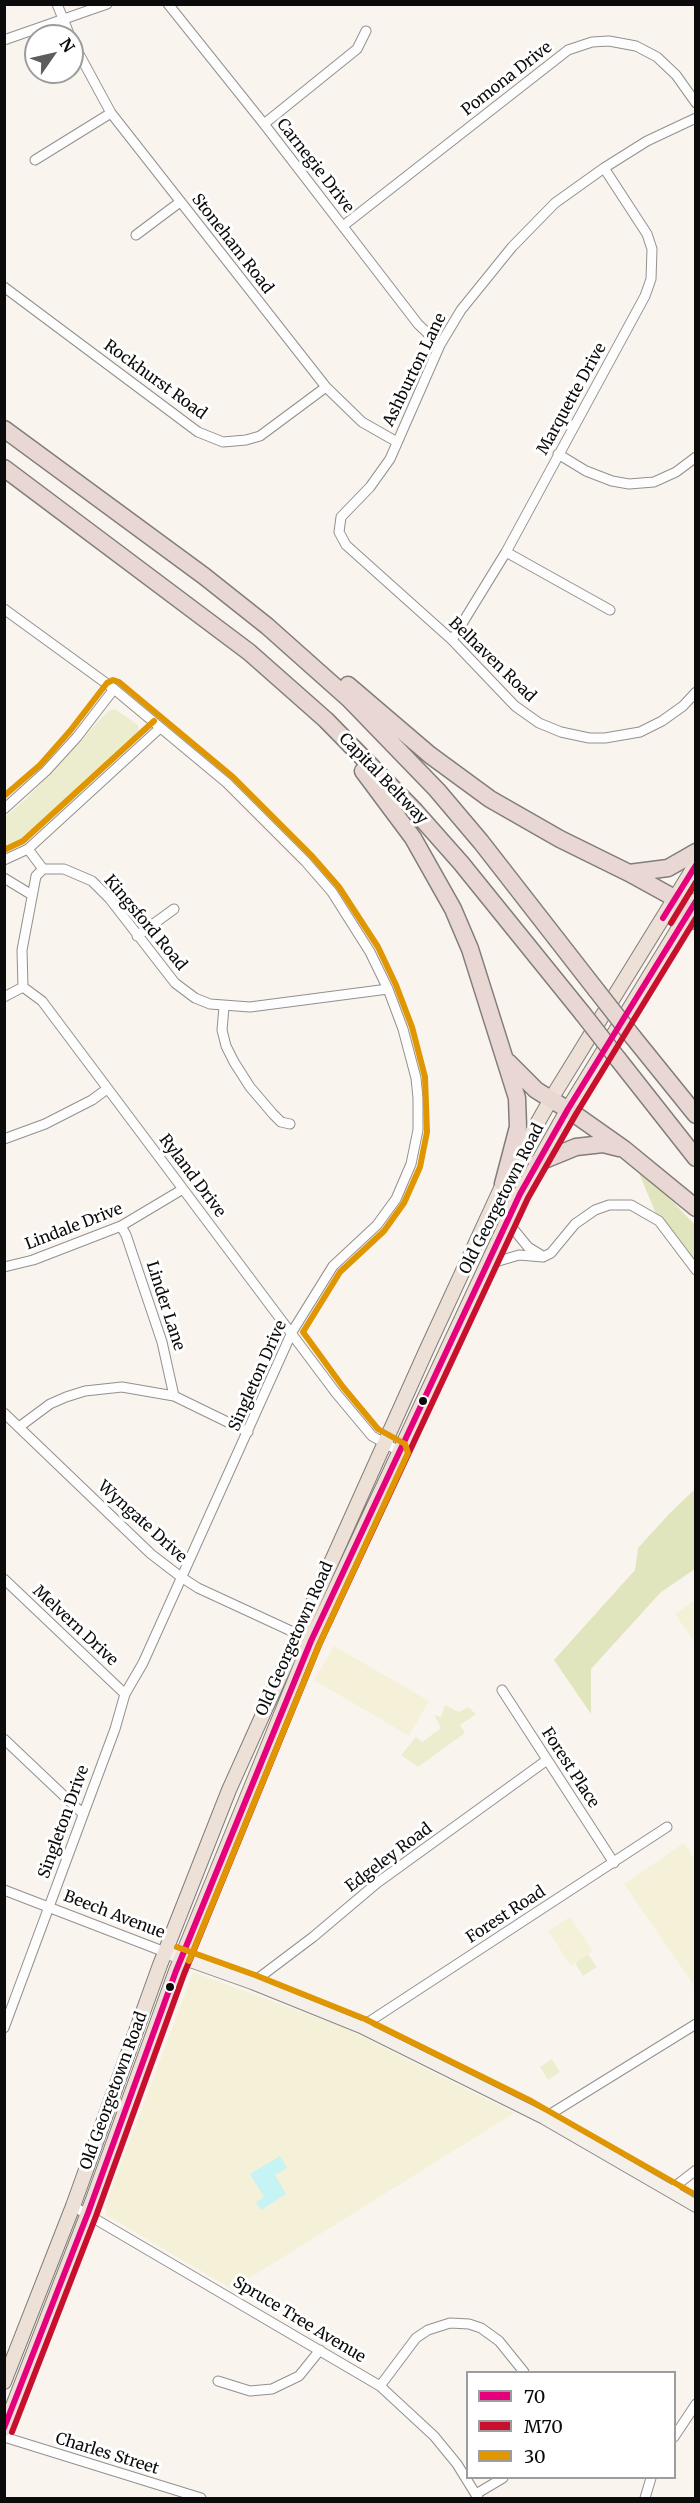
<!DOCTYPE html>
<html>
<head>
<meta charset="utf-8">
<style>
	body { margin:0 }
	#map { position:relative; width:700px; height:2503px; overflow:hidden; background:#faf4ef; font-family:Merriweather,serif }
	canvas { display:block }
	.frame { position:absolute; inset:0; border:6px solid #0b0b0b; pointer-events:none }
	.legend { position:absolute; left:466px; top:2371px; width:210px; height:108px; box-sizing:border-box; background:#fff; border:2px solid #9d9d9d; margin:0; padding:8px 10px; list-style:none; font-size:18px; color:#0b0b0b }
	.legend li { display:flex; align-items:center; gap:12px; height:30px }
	.legend b { width:30px; border:2px solid #9d9d9d }
	.north { position:absolute; left:24px; top:24px; width:60px; height:60px; box-sizing:border-box; background:#fff; border:2px solid #9d9d9d; border-radius:50%; rotate:56deg; font-size:16px; font-weight:700; line-height:24px; text-align:center; color:#0b0b0b }
	.north::after { content:''; display:block; margin:auto; width:21px; height:27px; background:#5f5d5b; clip-path:polygon(50% 0,100% 100%,50% 72%,0 100%) }
</style>
</head>
<body>
<div id="map">
<canvas width="700" height="2503"></canvas>
<div class="frame"></div>
<ul class="legend">
<li><b style="height:8px;background:#e5007d"></b>70</li>
<li><b style="height:8px;background:#c8102e"></b>M70</li>
<li><b style="height:8px;background:#df9601"></b>30</li>
</ul>
<div class="north">N</div>
</div>
<script>
const g = document.querySelector('canvas').getContext('2d');
g.lineJoin = 'round';
function paint(path, color) {
  g.fillStyle = color;
  g.fill(path, 'evenodd');
}
function toPath(rows) {
  const path = new Path2D();
  for (const r of rows) {
    path.moveTo(r[0], r[1]);
    for (let i = 2; i < r.length; i += 2) path.lineTo(r[i], r[i + 1]);
  }
  return path;
}
function stroke(path, color, width, dash) {
  g.strokeStyle = color;
  g.lineWidth = width;
  g.lineCap = dash ? 'butt' : 'round';
  g.setLineDash(dash || []);
  g.stroke(path);
}
function label(font, color, halo, rows, align = 'center') {
  g.font = font + ' Merriweather,serif';
  g.lineWidth = 6;
  g.setLineDash([]);
  g.textBaseline = 'middle';
  g.strokeStyle = halo;
  g.fillStyle = color;
  for (const [text, x, y, turn = 0] of rows) {
    g.save();
    g.translate(x, y);
    g.rotate((+turn || 0) * Math.PI / 180);
    g.textAlign = isNaN(turn) ? turn : align;
    if (halo) g.strokeText(text, 0, 0);
    g.fillText(text, 0, 0);
    g.restore();
  }
}
paint(toPath([
	[115,709,138,725,139,735,35,833,5,853,5,817,27,798,108,711],
	[445,1705,459,1712,468,1707,476,1714,460,1725,465,1733,418,1767,401,1755,416,1737,422,1742,441,1728,434,1715,441,1717],
	[588,1954,597,1967,583,1976,575,1963],
	[552,2059,560,2072,548,2080,540,2067]
]), '#ecedcf');
paint(toPath([
	[634,1161,695,1225,695,1270,659,1221],
	[695,1489,695,1569,661,1592,591,1669,591,1714,554,1660,635,1570,638,1548,669,1514]
]), '#e0e5bd');
paint(toPath([
	[695,1600,696,1600,695,1643,675,1614],
	[334,1646,429,1701,409,1736,314,1680],
	[684,1843,695,1860,695,1987,624,1884],
	[570,1917,593,1951,571,1966,548,1931],
	[193,1972,345,2028,514,2113,232,2289,106,2215,106,2204]
]), '#f4f1d8');
paint(toPath([
	[280,2156,287,2168,275,2175,286,2194,261,2210,256,2202,264,2197,250,2174]
]), '#c6f3f3');
const street = toPath([
	[57,4,70,36],
	[168,4,264,124,418,324,440,345],
	[4,40,107,4],
	[72,41,111,113,326,387,362,422,397,442],
	[696,118,647,141,604,168,555,203,512,247,461,310,440,345,390,459,370,487,341,517,339,532,346,545,452,640,515,706,539,723,561,732,589,738,605,738,640,732,662,721,683,706,696,692],
	[264,124,357,49,366,31],
	[35,160,111,113],
	[343,226,568,50,592,42,609,41,636,46,657,57,676,75,696,103],
	[136,235,180,202],
	[4,287,198,432,223,442,246,440,260,436,326,387],
	[558,454,586,471,612,481,629,484,654,482,676,472,696,457],
	[506,552,610,610],
	[4,609,114,689,227,783,305,861,332,892,370,952,388,989,403,1029,416,1078,418,1098,418,1130,411,1164,396,1199,377,1225,333,1266,292,1332,143,1663,125,1694,115,1729,4,2028],
	[452,640,506,552,645,296,651,279,652,249,647,234,604,168],
	[4,809,46,771,77,737,114,689],
	[28,849,43,869,64,869,92,881,109,898,175,983,195,998,210,1004,250,1007,388,989],
	[4,860,28,849,160,728],
	[43,869,36,876,22,950,23,987,42,1001,336,1393,372,1436,399,1451],
	[4,878,32,895],
	[137,936,174,909],
	[4,997,23,987],
	[224,1007,222,1030,226,1046,234,1062,250,1087,273,1114,281,1122,290,1124],
	[4,1139,45,1124,92,1100,107,1089],
	[506,1220,528,1247,541,1255],
	[121,1226,126,1235,162,1342,174,1396],
	[485,1265,519,1255,543,1257,551,1253,575,1224,595,1210,609,1205,631,1205,659,1221,696,1270],
	[4,1267,33,1260,121,1226,183,1189],
	[4,1413,151,1554,181,1577,198,1588,304,1637],
	[19,1427,50,1404,66,1397,85,1391,122,1387,174,1396,248,1432],
	[4,1579,125,1694],
	[502,1690,614,1863],
	[4,1739,82,1813],
	[4,1890,165,1952],
	[252,1983,313,1937,377,1883,547,1760],
	[361,2027,667,1827],
	[544,2118,696,2024],
	[672,2192,678,2184,696,2170],
	[73,2206,380,2386,434,2436,457,2464,478,2498],
	[218,2381,250,2391,272,2389,299,2376,320,2350],
	[380,2386,416,2338,428,2330,450,2323,469,2324,481,2328,499,2341,524,2372],
	[4,2437,201,2498],
	[674,2437,696,2404],
	[476,2494,503,2478],
	[645,2498,651,2478]
]);
const secondary = toPath([
	[165,1952,252,1983,361,2027,544,2118,696,2206]
]);
const primary = toPath([
	[4,2382,73,2206,160,1965,229,1790,426,1351,503,1184,551,1099,696,864],
	[4,2429,88,2213,176,1971,311,1641,520,1194,568,1109,696,900]
]);
const highway = toPath([
	[4,429,204,576,267,626,349,699,437,790,481,842,597,991],
	[4,468,249,652,326,720,415,811,461,863,583,1014],
	[348,685,430,755,490,799,560,839,629,873,669,895,688,911,696,921],
	[363,771,413,838,453,909,470,949,517,1098,518,1127,503,1184],
	[629,873,668,868,696,852],
	[633,1037,696,1115],
	[618,1059,696,1158],
	[508,1062,536,1090,573,1113,624,1149,696,1208],
	[537,1163,576,1147,603,1144,619,1148]
]);
stroke(street, '#93908e', 11);
stroke(secondary, '#898784', 14);
stroke(primary, '#807d7b', 16);
stroke(highway, '#807d7b', 19);
stroke(street, '#fefdfd', 9);
stroke(secondary, '#f4efe8', 12);
stroke(primary, '#ece0d7', 14);
stroke(highway, '#e9d7d4', 16);
const highwayBridge = toPath([
	[597,991,633,1037],
	[583,1014,618,1059]
]);
stroke(highwayBridge, '#807d7b', 19, []);
stroke(highwayBridge, '#e9d7d4', 16);
stroke(toPath([
	[663,918,696,865],
	[4,2428,88,2213,176,1971,311,1641,520,1194,568,1109,696,901]
]), '#e5007d', 6);
stroke(toPath([
	[671,923,696,882],
	[12,2432,96,2216,184,1974,319,1645,528,1198,576,1114,696,918]
]), '#c8102e', 6);
stroke(toPath([
	[4,796,40,765,70,731,107,683,113,680,119,682,233,777,311,855,339,887,378,947,396,985,412,1027,425,1077,427,1132,420,1167,404,1203,384,1231,340,1272,303,1332,343,1387,378,1429,405,1444,408,1453,319,1645,189,1961],
	[4,850,23,841,154,721],
	[177,1947,255,1975,365,2019,531,2101,696,2195]
]), '#df9601', 6);
for (const [x, y, r, color] of [
	[423,1401,5,"#0b0b0b"],
	[170,1987,5,"#0b0b0b"]
]) {
  const dot = new Path2D();
  dot.arc(x, y, r, 0, 2 * Math.PI);
  g.fillStyle = color;
  g.fill(dot);
  stroke(dot, '#fff', 2);
}
label('16px', '#0b0b0b', '#fff', [
	["Pomona Drive",507,79,-38],
	["Carnegie Drive",315,166,52],
	["Stoneham Road",232,244,52],
	["Ashburton Lane",415,370,-64],
	["Rockhurst Road",155,380,36],
	["Marquette Drive",572,399,-61],
	["Belhaven Road",492,660,44],
	["Capital Beltway",383,779,46],
	["Kingsford Road",145,923,50],
	["Ryland Drive",192,1176,53],
	["Old Georgetown Road",502,1199,-63],
	["Lindale Drive",74,1227,-21],
	["Linder Lane",165,1306,72],
	["Singleton Drive",258,1376,-66],
	["Wyngate Drive",142,1522,42],
	["Melvern Drive",75,1626,43],
	["Old Georgetown Road",295,1639,-66],
	["Forest Place",570,1768,57],
	["Singleton Drive",64,1822,-70],
	["Edgeley Road",389,1858,-37],
	["Beech Avenue",114,1915,21],
	["Forest Road",506,1915,-33],
	["Old Georgetown Road",114,2091,-70],
	["Spruce Tree Avenue",299,2320,31],
	["Charles Street",107,2454,17]
]);
</script>
</body>
</html>
